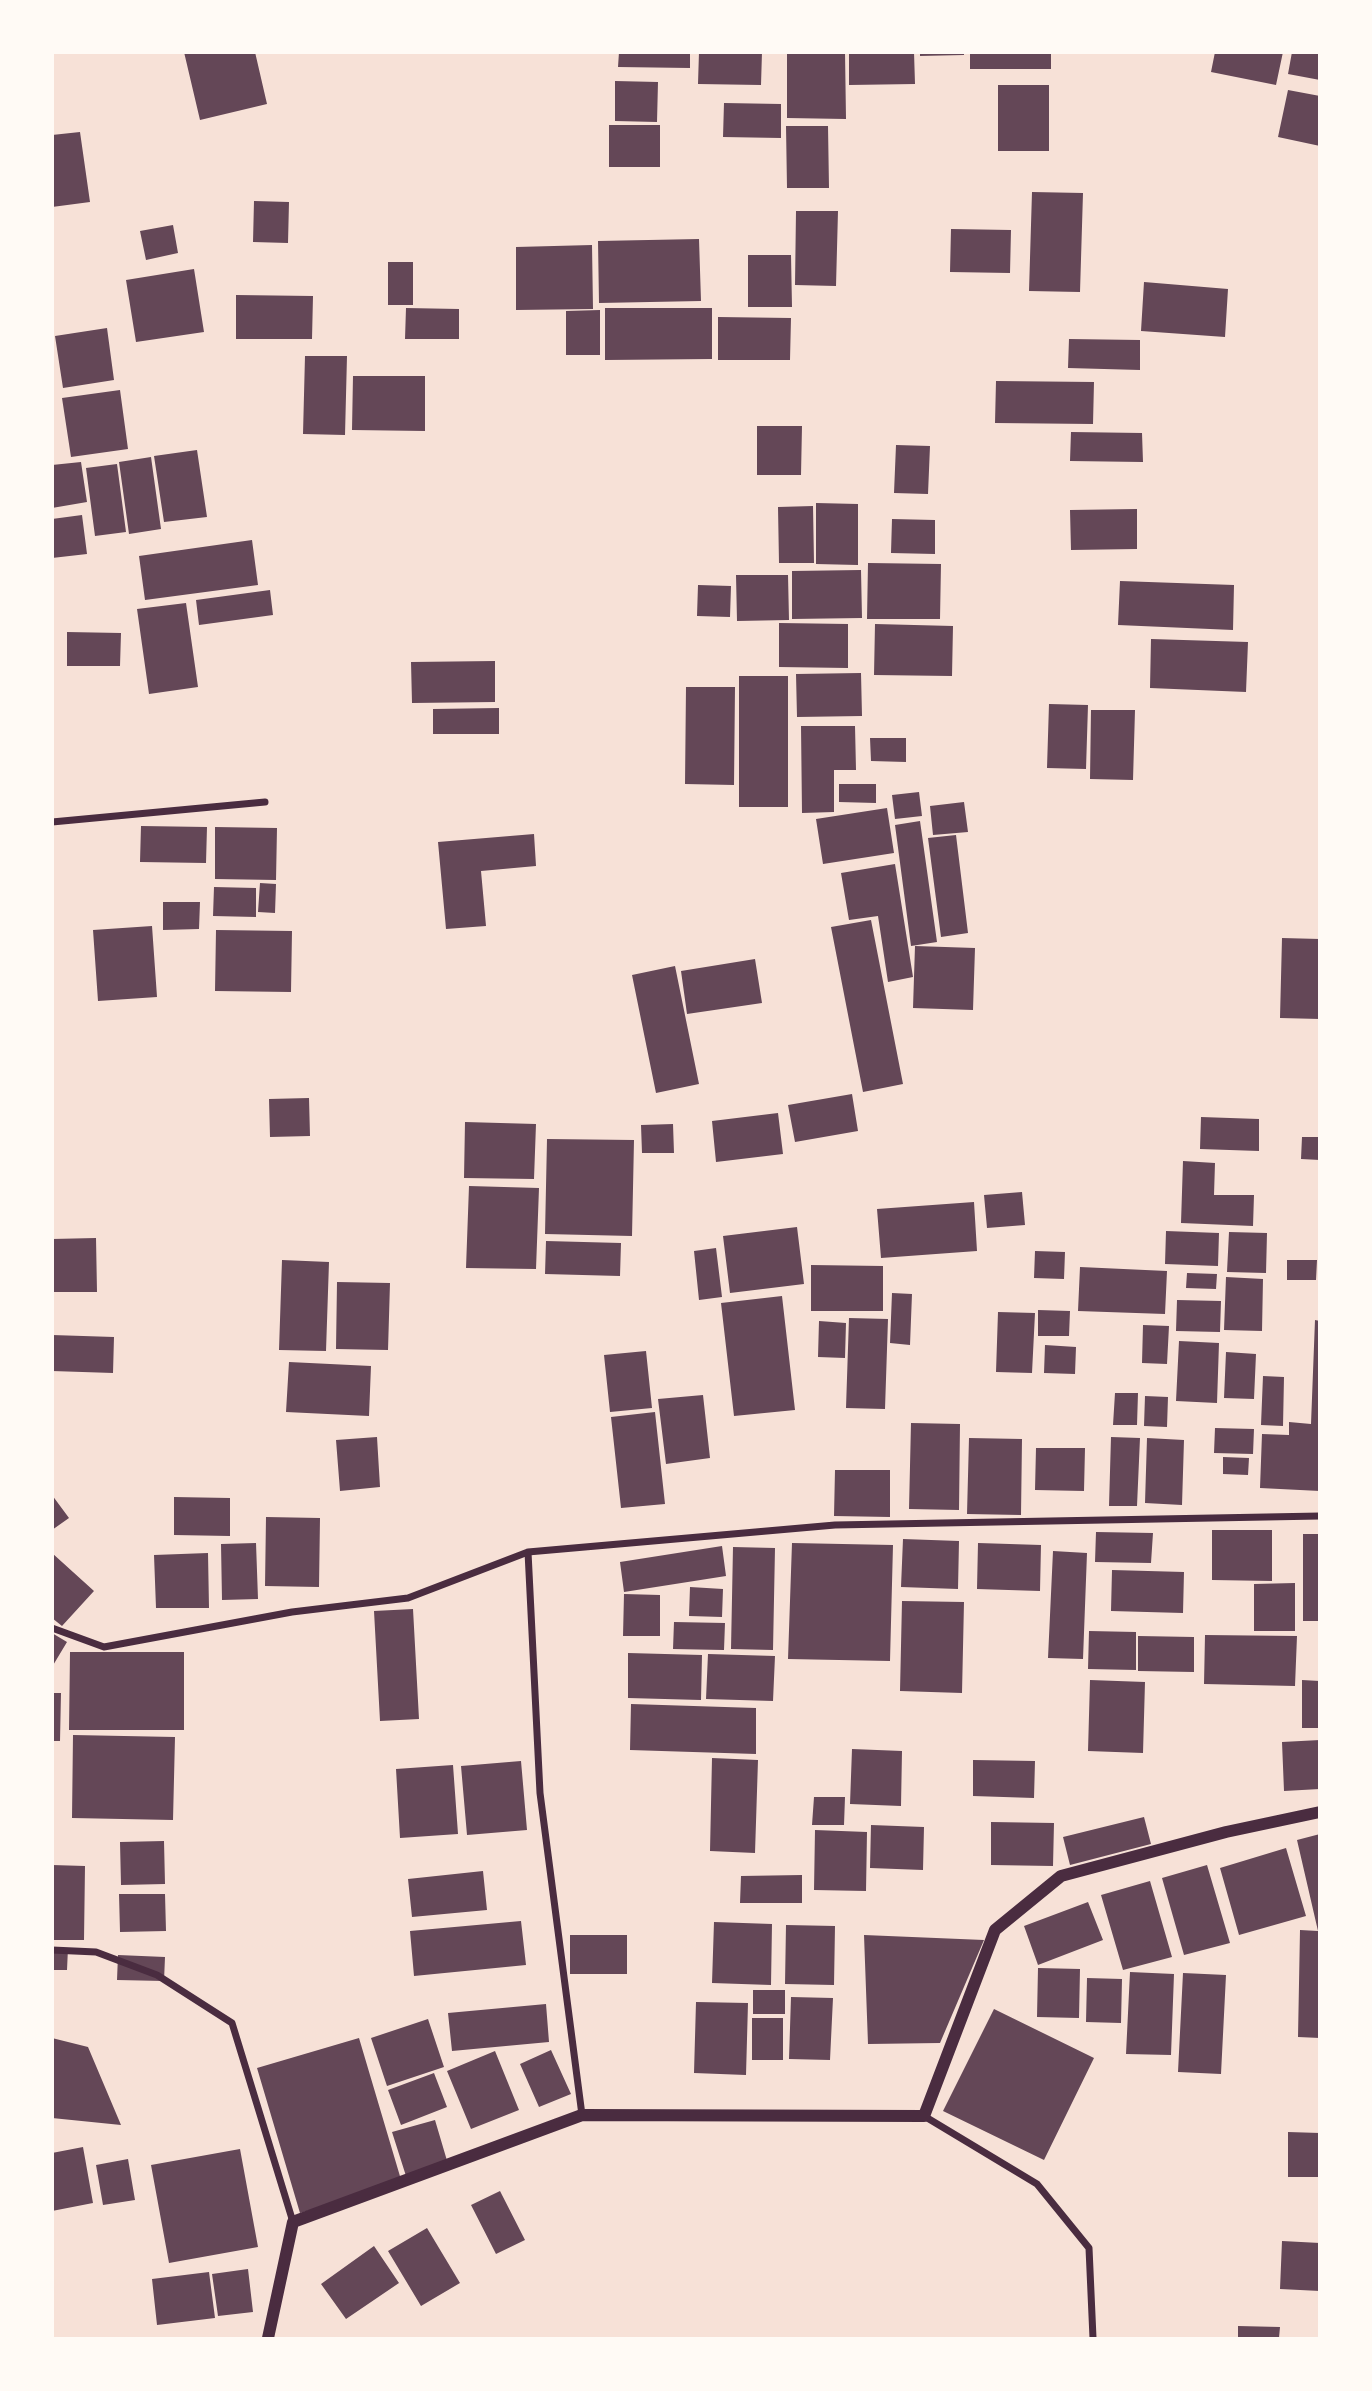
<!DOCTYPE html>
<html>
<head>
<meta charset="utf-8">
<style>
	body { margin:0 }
	#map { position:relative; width:1372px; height:2391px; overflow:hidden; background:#f7e1d7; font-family:"Source Sans 3",sans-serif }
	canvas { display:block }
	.frame { position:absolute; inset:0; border:54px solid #fffaf5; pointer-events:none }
</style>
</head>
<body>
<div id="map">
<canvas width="1372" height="2391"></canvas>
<div class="frame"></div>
</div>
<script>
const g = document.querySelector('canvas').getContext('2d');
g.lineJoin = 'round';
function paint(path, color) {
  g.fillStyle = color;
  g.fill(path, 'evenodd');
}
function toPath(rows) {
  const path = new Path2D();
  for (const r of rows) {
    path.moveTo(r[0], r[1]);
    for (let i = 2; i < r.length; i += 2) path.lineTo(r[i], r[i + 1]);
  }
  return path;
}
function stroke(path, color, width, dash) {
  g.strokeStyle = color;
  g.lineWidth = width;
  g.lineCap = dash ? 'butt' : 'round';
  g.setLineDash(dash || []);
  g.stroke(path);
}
paint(toPath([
	[184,52,255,52,267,104,200,120],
	[619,52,690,52,690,68,618,67],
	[699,52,762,52,761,85,698,84],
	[787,52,845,52,846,119,787,118],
	[849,52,914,52,915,84,849,85],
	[920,52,964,52,964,55,920,56],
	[970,52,1051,52,1051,69,970,69],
	[1215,52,1283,52,1276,85,1211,72],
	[1292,52,1320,52,1320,80,1288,74],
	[615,81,658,82,657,122,615,121],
	[998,85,1049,85,1049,151,998,151],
	[1288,90,1320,96,1320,146,1278,137],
	[724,103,781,104,781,138,723,137],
	[609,125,660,125,660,167,609,167],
	[786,126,828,126,829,188,787,188],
	[80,132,90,202,52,207,52,135],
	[1032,192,1083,193,1080,292,1029,291],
	[254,201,289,202,288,243,253,242],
	[796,211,838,211,836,286,795,285],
	[173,225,178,253,146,260,140,231],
	[951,229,1011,230,1010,273,950,272],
	[699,239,701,301,599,303,598,241],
	[592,245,593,309,516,310,516,247],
	[748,255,791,255,792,307,748,307],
	[388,262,413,262,413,305,388,305],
	[194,269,204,332,136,342,126,280],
	[1144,282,1228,289,1225,337,1141,331],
	[236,295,313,296,312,339,236,339],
	[406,308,459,309,459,339,405,339],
	[605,308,712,308,712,359,605,360],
	[600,310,600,355,566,355,566,311],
	[718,317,791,318,790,360,718,360],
	[107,328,114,380,63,388,55,336],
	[1069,339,1140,340,1140,370,1068,368],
	[305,356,347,356,345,435,303,434],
	[353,376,425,376,425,431,352,430],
	[996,381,1094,382,1093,424,995,423],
	[120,390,128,449,71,457,62,398],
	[757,426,802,426,801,475,757,475],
	[1071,432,1142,433,1143,462,1070,461],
	[896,445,930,446,928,494,894,493],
	[197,450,207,517,164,522,154,456],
	[151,457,161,529,129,534,119,462],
	[81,462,87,502,52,508,52,465],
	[117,464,126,532,95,536,86,468],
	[816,503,858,504,858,565,816,564],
	[813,506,814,563,779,563,778,507],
	[1137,509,1137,549,1071,550,1070,510],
	[82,515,87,554,52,558,52,519],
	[892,519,935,520,935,554,891,553],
	[252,540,258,585,145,600,139,556],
	[868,563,941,564,940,619,867,619],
	[861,570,862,618,792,619,792,571],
	[736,575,788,575,789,620,737,621],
	[1120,581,1234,585,1233,630,1118,625],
	[698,585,731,586,730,617,697,616],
	[270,590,273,615,199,625,196,600],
	[186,603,198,687,149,694,137,609],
	[779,623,848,624,848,668,779,667],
	[875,624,953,626,952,676,874,675],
	[67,632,121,633,120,666,67,666],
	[1151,639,1248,642,1246,692,1150,688],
	[495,661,495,702,412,703,411,662],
	[861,673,862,716,797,717,796,674],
	[739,676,788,676,788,807,739,807],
	[686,687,735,687,734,785,685,784],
	[1049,704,1088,705,1086,769,1047,768],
	[499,708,499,734,433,734,433,709],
	[1091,710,1135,710,1133,780,1090,779],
	[801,726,855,726,856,770,834,770,834,812,802,813],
	[870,738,906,738,906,762,871,761],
	[839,784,876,784,876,803,839,802],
	[919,792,922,816,895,819,892,795],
	[964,802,968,832,933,835,930,806],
	[887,808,894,853,823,864,816,819],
	[920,821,937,942,911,946,895,825],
	[141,826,207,827,206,863,140,862],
	[215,827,277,828,276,880,215,879],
	[534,834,536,866,481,871,486,926,446,929,438,842],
	[956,835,968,933,941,937,928,838],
	[895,864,913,977,888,982,878,916,849,920,841,873],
	[260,883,276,884,275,913,258,912],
	[214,887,256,888,256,917,213,916],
	[163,902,200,902,199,929,163,930],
	[871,920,903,1084,863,1092,831,927],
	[152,926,157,997,98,1001,93,930],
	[216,930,292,931,291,992,215,991],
	[1282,938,1320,939,1320,1019,1280,1018],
	[915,946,975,948,973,1010,913,1008],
	[755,959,762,1003,687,1014,681,971],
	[675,966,699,1084,656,1093,632,975],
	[852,1094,858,1131,795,1142,788,1105],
	[309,1098,310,1136,270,1137,269,1099],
	[778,1113,783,1154,716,1162,712,1121],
	[1201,1117,1259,1119,1259,1151,1200,1149],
	[465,1122,536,1124,534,1179,464,1178],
	[673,1124,674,1153,642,1153,641,1125],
	[1302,1137,1320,1137,1320,1160,1301,1159],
	[547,1139,634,1140,632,1236,545,1234],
	[1183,1161,1215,1163,1214,1195,1254,1195,1253,1226,1181,1223],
	[469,1186,539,1188,536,1269,466,1268],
	[1022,1192,1025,1225,987,1228,984,1195],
	[974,1202,977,1251,881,1258,877,1209],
	[797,1227,804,1284,730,1293,723,1236],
	[1166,1231,1219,1233,1218,1266,1165,1264],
	[1229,1232,1267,1233,1266,1273,1227,1272],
	[96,1238,97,1292,52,1292,52,1239],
	[546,1241,621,1243,620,1276,545,1274],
	[716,1248,722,1297,699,1300,694,1251],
	[1035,1251,1065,1252,1064,1279,1034,1278],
	[282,1260,329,1262,326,1351,279,1350],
	[1287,1260,1317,1260,1316,1280,1287,1280],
	[811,1265,883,1266,883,1311,811,1311],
	[1080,1267,1167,1271,1165,1314,1078,1311],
	[1187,1273,1217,1274,1216,1289,1186,1288],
	[1226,1277,1263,1279,1262,1331,1224,1330],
	[337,1282,390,1283,388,1350,336,1349],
	[892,1293,912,1294,910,1345,890,1343],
	[782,1296,795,1410,734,1416,721,1303],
	[1177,1300,1221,1301,1220,1332,1176,1331],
	[1038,1310,1070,1311,1069,1336,1038,1336],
	[998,1312,1035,1313,1032,1373,996,1372],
	[849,1318,888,1319,885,1409,846,1408],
	[1315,1320,1320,1321,1320,1491,1260,1488,1262,1434,1289,1435,1289,1422,1311,1424],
	[819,1321,846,1323,845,1358,818,1357],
	[1143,1325,1169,1326,1167,1364,1142,1363],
	[52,1335,114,1337,113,1373,52,1371],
	[1179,1341,1219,1343,1217,1403,1176,1401],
	[1045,1345,1076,1347,1075,1374,1044,1373],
	[646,1351,652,1408,610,1412,604,1355],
	[1226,1352,1256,1354,1254,1399,1224,1398],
	[289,1362,371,1366,369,1416,286,1412],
	[1263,1376,1284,1377,1283,1426,1261,1425],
	[1115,1393,1138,1393,1137,1425,1113,1425],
	[703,1395,710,1458,666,1464,658,1399],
	[1145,1396,1168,1397,1167,1427,1144,1426],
	[655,1412,665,1504,621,1508,611,1417],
	[911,1423,960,1424,959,1510,909,1509],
	[1215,1428,1254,1429,1253,1454,1214,1453],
	[377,1437,380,1487,340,1491,336,1440],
	[1111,1437,1140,1438,1137,1506,1109,1506],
	[969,1438,1022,1439,1021,1515,967,1514],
	[1147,1438,1184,1440,1182,1505,1145,1503],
	[1036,1448,1085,1448,1084,1491,1035,1490],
	[1223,1457,1249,1458,1248,1475,1223,1474],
	[835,1470,890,1470,890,1517,834,1516],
	[52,1495,69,1518,52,1530],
	[174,1497,230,1498,230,1536,174,1535],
	[266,1517,320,1518,319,1587,265,1586],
	[1212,1530,1272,1530,1272,1581,1212,1580],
	[1096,1532,1153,1533,1151,1563,1095,1562],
	[1303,1534,1320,1534,1320,1621,1303,1621],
	[903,1539,959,1541,958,1589,901,1587],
	[256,1543,258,1599,222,1600,221,1544],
	[792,1543,893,1545,890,1661,788,1659],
	[978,1543,1041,1545,1040,1591,977,1589],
	[722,1546,726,1576,624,1592,620,1562],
	[733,1547,775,1548,773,1650,731,1649],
	[1053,1551,1087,1553,1083,1659,1048,1658],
	[52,1553,94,1591,62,1626,52,1618],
	[208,1553,209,1608,156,1608,154,1555],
	[1112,1570,1184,1572,1183,1613,1111,1611],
	[1295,1583,1295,1631,1254,1631,1254,1584],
	[690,1587,723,1589,722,1617,689,1616],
	[624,1594,660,1595,660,1636,623,1636],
	[902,1601,964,1602,962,1693,900,1691],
	[413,1609,419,1719,380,1721,374,1611],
	[674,1622,725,1623,724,1650,673,1649],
	[1089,1631,1136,1632,1136,1670,1088,1669],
	[52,1633,67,1642,52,1667],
	[1205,1635,1297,1636,1295,1686,1204,1684],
	[1138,1636,1194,1637,1194,1672,1138,1671],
	[70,1652,184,1652,184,1730,69,1730],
	[628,1653,702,1655,701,1700,628,1698],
	[708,1654,775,1656,773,1701,706,1699],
	[1090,1680,1145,1682,1143,1753,1088,1751],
	[1302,1680,1320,1681,1320,1728,1302,1728],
	[52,1693,61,1693,60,1741,52,1741],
	[631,1704,756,1708,756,1754,630,1750],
	[73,1735,175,1737,173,1820,72,1818],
	[1320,1740,1320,1789,1284,1791,1282,1742],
	[852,1749,902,1751,901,1806,850,1804],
	[712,1758,758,1760,755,1853,710,1851],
	[973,1760,1035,1761,1034,1798,973,1796],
	[521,1761,527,1830,467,1835,461,1766],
	[453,1765,458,1834,400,1838,396,1769],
	[814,1797,845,1797,844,1825,812,1825],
	[1144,1817,1151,1844,1070,1865,1063,1837],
	[991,1822,1054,1823,1053,1866,991,1865],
	[871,1825,924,1827,923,1870,870,1868],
	[815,1830,867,1832,866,1891,814,1890],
	[1320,1834,1320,2038,1298,2037,1300,1930,1318,1931,1297,1840],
	[164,1841,165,1884,121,1885,120,1842],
	[1286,1848,1306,1916,1239,1935,1220,1868],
	[52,1865,85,1866,84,1940,52,1940],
	[1207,1865,1230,1943,1184,1955,1162,1878],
	[483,1871,487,1910,412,1917,408,1879],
	[802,1875,802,1903,740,1903,741,1876],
	[1150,1881,1172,1957,1123,1970,1101,1895],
	[119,1894,165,1894,166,1931,120,1932],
	[1088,1902,1103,1940,1038,1965,1024,1926],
	[521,1921,526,1965,414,1976,410,1931],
	[714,1922,772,1924,771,1985,712,1983],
	[786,1925,835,1926,834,1985,785,1984],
	[570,1935,627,1935,627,1974,570,1974],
	[864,1935,984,1940,940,2043,868,2044],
	[52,1948,68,1948,67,1970,52,1970],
	[118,1955,165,1957,164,1981,117,1980],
	[1038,1968,1080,1969,1079,2018,1037,2017],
	[1130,1972,1174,1974,1171,2055,1126,2054],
	[1183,1973,1226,1975,1221,2074,1178,2072],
	[1087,1978,1122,1979,1121,2023,1086,2022],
	[753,1990,785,1990,785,2014,753,2014],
	[791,1997,833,1998,830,2060,789,2059],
	[696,2002,748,2003,746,2075,694,2073],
	[546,2004,549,2042,452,2051,448,2013],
	[994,2009,1094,2058,1044,2160,943,2111],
	[752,2018,783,2018,783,2060,752,2060],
	[428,2019,444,2067,387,2086,371,2038],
	[52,2038,88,2047,121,2125,52,2118],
	[359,2038,402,2183,300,2213,257,2068],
	[551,2050,571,2094,539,2107,520,2064],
	[495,2051,519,2110,471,2129,447,2071],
	[434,2073,447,2107,401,2125,388,2090],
	[435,2120,448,2164,406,2176,392,2132],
	[1288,2132,1320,2133,1320,2177,1288,2177],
	[83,2147,93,2203,52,2211,52,2153],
	[240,2149,258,2247,169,2263,151,2165],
	[128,2159,135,2200,103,2205,96,2165],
	[500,2191,525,2240,496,2254,471,2205],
	[427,2228,460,2283,421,2306,388,2251],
	[1282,2241,1320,2243,1320,2291,1280,2289],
	[374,2246,399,2283,346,2319,321,2284],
	[248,2269,253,2312,218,2316,212,2274],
	[209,2272,215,2318,157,2325,152,2279],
	[1238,2326,1280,2327,1279,2338,1238,2338]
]), '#644757');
stroke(toPath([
	[52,822,265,802],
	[528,1552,540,1793,582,2115],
	[52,1628,104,1647,292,1612,408,1598,528,1552,835,1525,1320,1516],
	[52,1950,96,1952,157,1975,232,2023,293,2222],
	[924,2116,1037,2184,1089,2248,1093,2338]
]), '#4a2c40', 7);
stroke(toPath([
	[268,2338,293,2222,582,2115,924,2116,995,1930,1061,1876,1226,1832,1320,1812]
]), '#4a2c40', 12);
</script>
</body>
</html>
